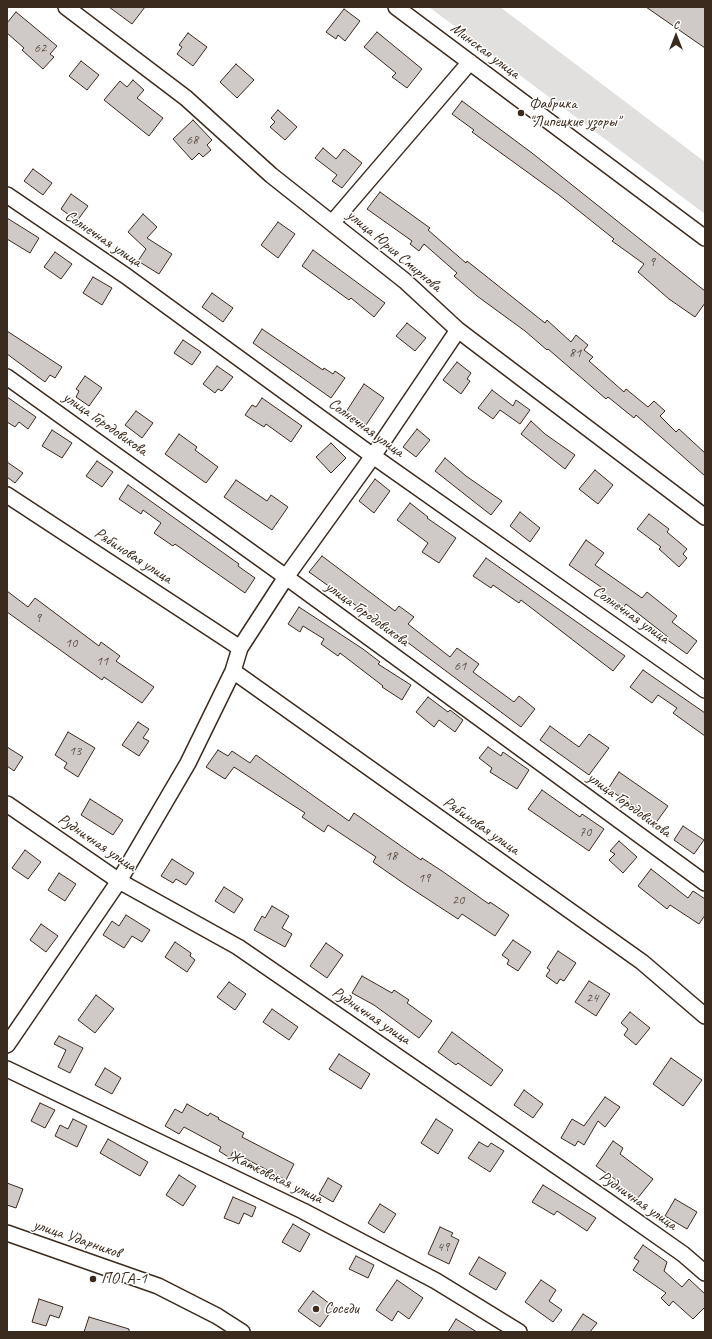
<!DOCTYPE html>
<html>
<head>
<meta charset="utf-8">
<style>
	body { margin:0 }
	#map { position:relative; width:712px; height:1339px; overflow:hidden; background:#fff; font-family:Caveat,sans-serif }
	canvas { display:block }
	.frame { position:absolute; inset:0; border:8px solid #3b2a1e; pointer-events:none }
	.north { position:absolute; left:656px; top:16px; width:40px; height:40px; -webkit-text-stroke:3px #fff; paint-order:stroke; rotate:0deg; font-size:11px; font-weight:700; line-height:16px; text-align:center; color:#3b2a1e }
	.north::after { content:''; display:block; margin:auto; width:14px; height:18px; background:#3b2a1e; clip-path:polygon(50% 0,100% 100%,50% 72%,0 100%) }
</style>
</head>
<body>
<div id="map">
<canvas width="712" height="1339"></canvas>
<div class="frame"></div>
<div class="north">С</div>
</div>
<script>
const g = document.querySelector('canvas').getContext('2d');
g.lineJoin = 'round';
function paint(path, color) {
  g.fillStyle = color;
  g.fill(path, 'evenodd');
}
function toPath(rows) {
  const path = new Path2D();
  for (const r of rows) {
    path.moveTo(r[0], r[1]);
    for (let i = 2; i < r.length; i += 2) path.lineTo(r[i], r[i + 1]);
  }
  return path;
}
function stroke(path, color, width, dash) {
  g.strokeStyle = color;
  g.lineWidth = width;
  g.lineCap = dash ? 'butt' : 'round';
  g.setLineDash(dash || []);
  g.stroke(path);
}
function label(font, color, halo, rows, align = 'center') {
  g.font = font + ' Caveat,sans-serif';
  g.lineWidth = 3;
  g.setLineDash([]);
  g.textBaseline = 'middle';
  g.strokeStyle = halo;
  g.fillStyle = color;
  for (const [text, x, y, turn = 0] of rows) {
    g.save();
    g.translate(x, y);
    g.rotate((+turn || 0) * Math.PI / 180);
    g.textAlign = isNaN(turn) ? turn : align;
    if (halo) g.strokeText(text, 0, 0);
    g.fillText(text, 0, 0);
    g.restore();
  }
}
paint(toPath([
	[429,7,500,7,705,162,705,214]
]), '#e2e0de');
const building = toPath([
	[109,7,145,7,132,24,109,7],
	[646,7,705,7,705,48,646,7],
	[344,9,360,21,345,41,338,35,336,39,326,32,344,9],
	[16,12,57,46,50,54,54,57,43,69,22,50,24,48,7,33,7,23,16,12],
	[377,32,422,69,407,88,392,77,396,73,364,47,377,32],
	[188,33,207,47,193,66,177,54,182,47,179,45,188,33],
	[81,61,99,75,87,90,69,76,81,61],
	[236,64,254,80,237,98,220,82,236,64],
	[133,80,144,90,137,98,163,118,149,136,104,100,120,81,127,87,133,80],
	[462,101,532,153,705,291,705,303,695,317,669,299,638,272,644,264,612,241,614,239,559,195,472,132,474,130,452,114,462,101],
	[278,110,297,127,285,140,270,127,275,122,271,118,278,110],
	[193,120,212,140,207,145,211,150,203,157,199,153,192,160,173,139,193,120],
	[323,148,336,159,344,149,362,163,342,188,332,181,337,175,315,158,323,148],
	[33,169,52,183,43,195,24,181,33,169],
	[380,192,430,228,428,230,466,263,467,261,545,323,547,320,571,342,576,335,588,345,584,350,593,357,589,361,624,392,626,389,648,407,654,401,665,411,660,416,676,432,679,429,705,453,705,476,636,415,634,418,608,397,606,399,548,349,547,350,525,331,477,296,454,276,457,273,424,244,419,251,410,244,412,241,367,209,380,192],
	[71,194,88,206,77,221,61,209,71,194],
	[143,214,157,227,147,238,172,254,159,274,138,261,146,249,128,232,143,214],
	[7,218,39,238,30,253,7,239,7,218],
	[278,222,295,234,278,258,261,245,278,222],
	[313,250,385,303,374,317,351,298,349,300,302,266,313,250],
	[55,252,72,264,61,279,44,267,55,252],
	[93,277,112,288,102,305,83,293,93,277],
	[212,293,233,308,223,322,202,307,212,293],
	[407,323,426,338,415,351,396,336,407,323],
	[262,329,323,370,324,368,333,374,335,371,345,378,331,398,253,343,262,329],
	[7,331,62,367,55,378,50,375,45,382,7,354,7,331],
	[183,340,201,352,192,365,174,353,183,340],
	[457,362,471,373,467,379,470,381,461,394,443,380,457,362],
	[217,366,233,377,222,391,218,389,215,393,203,384,217,366],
	[85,376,102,388,89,406,76,397,79,391,76,389,85,376],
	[364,384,384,398,366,425,346,412,364,384],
	[492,390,513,406,516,400,530,410,520,424,500,410,493,419,478,408,492,390],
	[7,397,36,417,28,429,19,422,15,427,7,422,7,397],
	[262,398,302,426,291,442,266,424,264,427,245,415,252,405,256,407,262,398],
	[136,411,153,423,142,438,125,425,136,411],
	[531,421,545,434,575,455,565,469,521,434,531,421],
	[417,429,430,440,416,457,403,447,417,429],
	[52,430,72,443,62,458,42,446,52,430],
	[179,434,197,447,195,450,218,467,206,483,165,454,179,434],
	[331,443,346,458,331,473,316,457,331,443],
	[445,458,466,476,502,501,491,515,435,471,445,458],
	[97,461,113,472,102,487,86,476,97,461],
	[7,462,23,473,15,483,7,477,7,462],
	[595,470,613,485,598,504,579,489,595,470],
	[375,479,390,491,374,513,359,501,375,479],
	[236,480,267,501,271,495,288,507,272,530,224,497,236,480],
	[128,485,239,564,238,566,255,578,245,593,175,544,173,546,154,533,161,523,143,510,141,514,119,499,128,485],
	[410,503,428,517,427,518,456,538,439,563,422,552,428,543,397,520,410,503],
	[520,512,540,528,530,542,510,526,520,512],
	[649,514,669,529,667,532,687,549,683,554,687,558,679,567,659,549,661,547,637,529,649,514],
	[586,540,604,553,595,565,642,598,647,592,677,616,672,622,697,641,687,654,666,639,668,637,626,604,623,608,599,591,601,587,569,565,586,540],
	[322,556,395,611,399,606,414,617,408,624,450,657,457,648,479,664,473,672,514,702,519,696,535,709,521,727,399,636,309,572,322,556],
	[486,558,625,656,613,671,521,600,519,603,493,585,491,588,473,576,486,558],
	[7,591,28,607,35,598,99,646,101,642,120,656,116,661,154,687,142,703,104,677,102,680,7,612,7,591],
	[299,607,363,649,380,662,378,664,411,685,402,700,382,687,383,686,340,653,338,656,321,644,324,639,303,626,300,632,288,624,299,607],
	[643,670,705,713,705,736,673,713,677,708,658,695,652,703,630,687,643,670],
	[428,697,448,712,450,710,463,720,455,732,439,720,434,727,416,712,428,697],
	[138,722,149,729,143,738,149,741,139,756,122,745,138,722],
	[550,726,579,747,589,734,609,748,589,775,540,740,550,726],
	[68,732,95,748,78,777,64,768,67,763,55,755,68,732],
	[7,747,23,757,14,771,7,766,7,747],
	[488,747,501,756,503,752,529,770,517,789,490,772,492,768,479,758,488,747],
	[218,750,228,756,232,751,250,763,256,755,349,821,354,813,421,860,422,858,442,871,489,904,490,902,509,915,495,936,462,914,458,919,406,885,373,862,376,857,328,825,324,832,302,817,305,813,234,767,225,779,206,767,218,750],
	[619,772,668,806,655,824,637,808,608,789,619,772],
	[542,790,580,817,582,814,604,829,589,851,528,809,542,790],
	[90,799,123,820,113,835,81,815,90,799],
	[683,826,704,840,694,854,674,840,683,826],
	[619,841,637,857,623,873,609,860,615,854,610,851,619,841],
	[25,850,41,862,28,879,12,868,25,850],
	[172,859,194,873,186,885,176,879,173,883,161,876,172,859],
	[651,869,688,898,693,891,705,899,705,915,699,924,670,905,667,909,638,886,651,869],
	[59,873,76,884,65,901,48,890,59,873],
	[224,887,243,899,234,913,215,901,224,887],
	[272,906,289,916,282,928,292,934,285,947,254,930,262,916,265,918,272,906],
	[126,915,150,930,142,942,132,936,124,948,103,935,112,921,119,926,126,915],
	[41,924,58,936,46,952,30,940,41,924],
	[513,940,531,952,518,971,507,964,509,960,502,955,513,940],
	[175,942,191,953,190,956,195,960,187,972,165,957,175,942],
	[326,943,343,955,327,978,310,966,326,943],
	[558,951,576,963,564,981,560,979,557,984,546,976,550,970,547,968,558,951],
	[362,976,392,993,394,990,409,1000,407,1003,432,1021,419,1038,374,1005,352,993,362,976],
	[589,981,610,994,596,1016,575,1002,589,981],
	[229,982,246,994,235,1010,217,997,229,982],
	[96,995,114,1009,95,1033,78,1020,96,995],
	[272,1009,298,1027,289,1040,263,1022,272,1009],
	[630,1012,650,1028,636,1045,624,1035,628,1029,621,1023,630,1012],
	[452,1032,503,1070,491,1086,458,1063,456,1065,438,1052,452,1032],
	[59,1036,83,1048,70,1073,58,1067,66,1050,54,1044,59,1036],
	[339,1054,370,1074,361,1089,329,1069,339,1054],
	[671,1058,702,1080,683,1106,653,1084,671,1058],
	[105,1068,121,1078,112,1094,95,1085,105,1068],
	[524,1090,543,1104,533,1118,514,1105,524,1090],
	[605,1097,620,1107,605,1127,598,1121,584,1145,578,1141,575,1146,561,1138,572,1119,584,1126,605,1097],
	[40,1103,55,1110,45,1128,31,1121,40,1103],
	[187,1104,208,1116,210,1113,219,1118,218,1119,244,1133,242,1137,294,1164,286,1180,233,1152,230,1158,219,1151,221,1147,184,1127,179,1134,165,1126,175,1109,182,1113,187,1104],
	[73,1119,87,1126,77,1147,55,1136,60,1125,68,1129,73,1119],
	[436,1119,453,1130,438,1154,421,1143,436,1119],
	[108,1139,148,1162,140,1176,100,1153,108,1139],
	[613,1141,623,1148,620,1154,653,1179,637,1199,614,1182,616,1180,596,1166,613,1141],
	[479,1142,488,1147,491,1143,504,1151,490,1172,468,1158,479,1142],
	[179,1175,196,1186,183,1206,166,1195,179,1175],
	[328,1178,342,1186,333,1202,319,1194,328,1178],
	[7,1183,23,1189,16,1208,7,1205,7,1183],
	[543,1185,596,1218,587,1231,557,1211,554,1215,532,1202,543,1185],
	[233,1197,256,1207,252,1217,244,1213,239,1224,224,1218,233,1197],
	[675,1199,697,1212,687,1229,665,1216,675,1199],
	[380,1204,396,1214,384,1233,368,1223,380,1204],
	[293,1224,310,1234,300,1252,282,1242,293,1224],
	[440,1227,453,1233,451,1236,459,1240,449,1264,428,1254,440,1227],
	[643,1245,667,1262,664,1271,682,1287,689,1279,705,1294,705,1307,693,1319,673,1301,669,1306,661,1298,666,1293,633,1270,639,1261,634,1258,643,1245],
	[356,1256,374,1265,368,1278,349,1269,356,1256],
	[479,1257,506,1273,496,1290,469,1274,479,1257],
	[397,1280,423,1298,409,1319,398,1311,392,1321,376,1310,397,1280],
	[541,1280,556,1290,549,1301,562,1310,553,1322,525,1302,541,1280],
	[313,1291,334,1307,320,1327,298,1311,313,1291],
	[39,1299,63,1307,59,1318,50,1315,46,1326,32,1322,39,1299],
	[583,1314,597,1323,590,1332,571,1332,583,1314],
	[89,1317,129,1329,129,1332,84,1332,89,1317],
	[456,1319,477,1332,448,1332,456,1319]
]);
paint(building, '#cfcac7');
stroke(building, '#3b2a1e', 1);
const street = toPath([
	[66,7,186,98,271,175,405,281,458,330,705,517],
	[396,7,705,238],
	[7,195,126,276,373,456,705,690],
	[332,223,470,62],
	[7,377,286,577,705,883],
	[7,495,240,648],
	[233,671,642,962,705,1016],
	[7,804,119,881,238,947,606,1200,683,1254,705,1273],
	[7,1045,119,881,188,763,233,671,240,648,286,577,373,456,458,330],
	[7,1069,303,1211,436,1281,519,1332],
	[7,1233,158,1286,217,1316,242,1332]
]);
stroke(street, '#3b2a1e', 18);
stroke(street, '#fff', 15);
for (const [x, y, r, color] of [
	[521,113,4,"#3b2a1e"],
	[93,1279,4,"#3b2a1e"],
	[316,1309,4,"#3b2a1e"]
]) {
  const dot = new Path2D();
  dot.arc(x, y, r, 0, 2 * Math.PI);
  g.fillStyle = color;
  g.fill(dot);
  stroke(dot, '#fff', 1.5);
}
label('14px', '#605248', null, [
	["62",40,48],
	["68",192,140],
	["9",652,262],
	["81",575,353],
	["9",38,618],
	["10",71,643],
	["11",102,661],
	["61",460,666],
	["13",75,751],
	["70",585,832],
	["18",391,856],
	["19",424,878],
	["20",458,900],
	["24",592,998],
	["49",443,1247]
]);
label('16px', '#3b2a1e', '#fff', [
	["Минская улица",485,51,37],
	["Солнечная улица",103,239,34],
	["улица Юрия Смирнова",394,251,40],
	["улица Городовикова",105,424,35],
	["Солнечная улица",366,428,36],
	["Рябиновая улица",133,556,33],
	["улица Городовикова",367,614,36],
	["Солнечная улица",631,615,35],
	["улица Городовикова",629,805,36],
	["Рябиновая улица",481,826,35],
	["Рудничная улица",97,843,34],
	["Рудничная улица",371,1016,34],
	["Жатковская улица",275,1177,26],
	["Рудничная улица",638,1201,35],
	["улица Ударников",77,1239,19]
]);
label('16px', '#3b2a1e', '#fff', [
	["Фабрика",529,104],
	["\"Липецкие узоры\"",529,122],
	["ПОГА-1",101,1279],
	["Соседи",324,1309]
], 'left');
</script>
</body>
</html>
